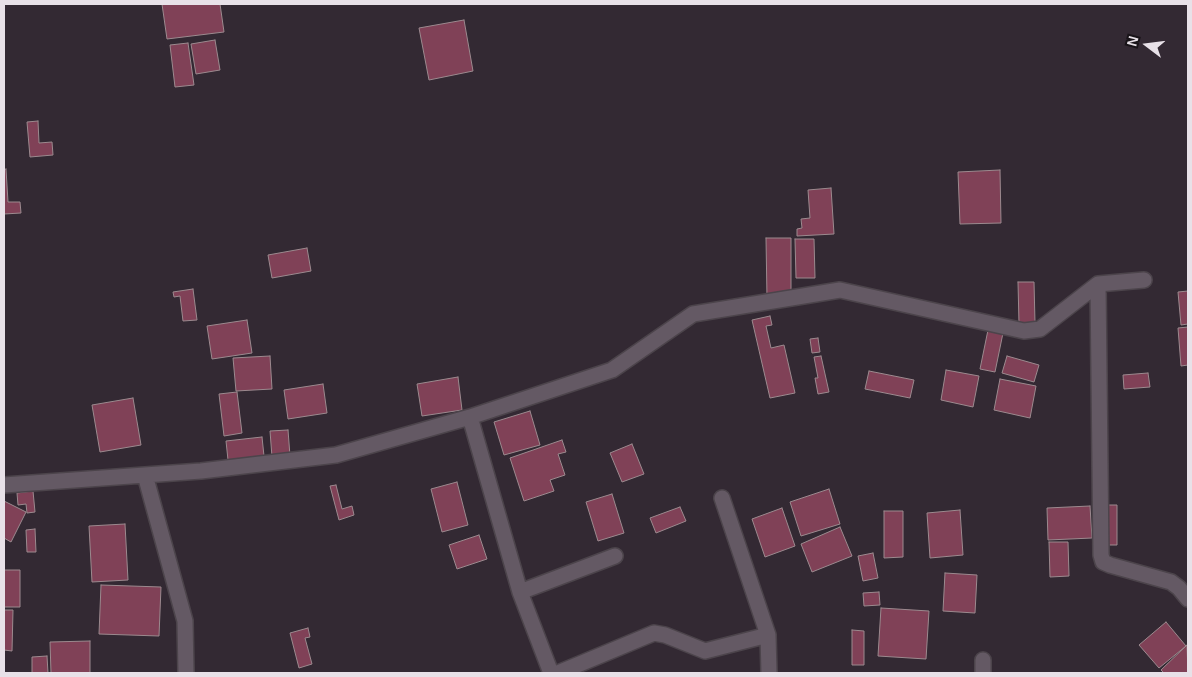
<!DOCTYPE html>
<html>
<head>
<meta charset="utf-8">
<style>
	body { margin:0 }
	#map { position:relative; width:1192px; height:677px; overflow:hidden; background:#332933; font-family:Helvetica,sans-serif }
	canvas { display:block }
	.frame { position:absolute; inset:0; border:5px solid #e8e1e8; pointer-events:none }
	.north { position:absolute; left:1122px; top:20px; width:50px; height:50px; -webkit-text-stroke:4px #181318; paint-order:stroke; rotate:285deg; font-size:14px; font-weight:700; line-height:20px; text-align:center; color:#e8e1e8 }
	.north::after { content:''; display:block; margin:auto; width:18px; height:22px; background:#e8e1e8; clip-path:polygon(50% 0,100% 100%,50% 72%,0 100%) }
</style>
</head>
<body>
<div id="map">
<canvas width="1192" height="677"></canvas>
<div class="frame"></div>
<div class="north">N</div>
</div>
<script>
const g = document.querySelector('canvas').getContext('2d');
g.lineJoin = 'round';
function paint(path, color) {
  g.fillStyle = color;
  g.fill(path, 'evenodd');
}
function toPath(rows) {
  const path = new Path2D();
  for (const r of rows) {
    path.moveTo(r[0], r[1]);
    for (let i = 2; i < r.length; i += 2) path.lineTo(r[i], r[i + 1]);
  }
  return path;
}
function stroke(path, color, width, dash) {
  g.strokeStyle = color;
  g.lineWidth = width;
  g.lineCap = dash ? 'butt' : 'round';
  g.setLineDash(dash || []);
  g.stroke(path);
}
const building = toPath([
	[162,4,220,4,224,32,167,39,162,4],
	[464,20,473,71,429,80,419,28,464,20],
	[215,40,220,70,196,74,191,44,215,40],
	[188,43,194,85,175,87,170,45,188,43],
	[38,121,39,143,52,142,53,155,30,157,27,122,38,121],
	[6,169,8,202,20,202,21,213,4,214,4,170,6,169],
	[1000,170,1001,223,960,224,958,172,1000,170],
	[831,188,834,234,797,236,797,229,802,228,801,219,810,218,808,190,831,188],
	[766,238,791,238,791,298,767,298,766,238],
	[795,239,814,239,815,278,796,278,795,239],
	[307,248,311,271,272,278,268,255,307,248],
	[1018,282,1034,282,1035,323,1019,324,1018,282],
	[193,289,197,320,183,321,180,296,174,297,173,292,193,289],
	[1188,291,1188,324,1181,325,1178,292,1188,291],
	[770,316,772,325,766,326,771,348,784,345,795,393,770,398,752,320,770,316],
	[247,320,252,353,212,359,207,326,247,320],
	[1188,327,1188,365,1181,366,1178,328,1188,327],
	[988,330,1003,333,995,372,980,369,988,330],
	[818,338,820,352,812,353,810,339,818,338],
	[270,356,272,389,236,391,233,358,270,356],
	[821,356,829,392,818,394,815,378,818,378,814,357,821,356],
	[1007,356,1039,365,1034,382,1002,373,1007,356],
	[946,370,979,376,973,407,941,400,946,370],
	[869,371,914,380,910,398,865,389,869,371],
	[1148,373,1150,387,1124,389,1123,375,1148,373],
	[458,377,462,410,422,416,417,384,458,377],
	[1000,379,1036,386,1030,418,994,410,1000,379],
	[323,384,327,413,288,419,284,390,323,384],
	[237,392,242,433,224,436,219,394,237,392],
	[133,398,141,445,100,452,92,405,133,398],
	[530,411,540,445,504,455,494,422,530,411],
	[288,430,290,456,272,457,270,431,288,430],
	[262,437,264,456,228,460,226,441,262,437],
	[562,440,566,452,558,454,565,475,550,480,554,491,524,501,510,458,562,440],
	[632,444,644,474,622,482,610,453,632,444],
	[457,482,468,525,442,532,431,489,457,482],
	[336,485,342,509,352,506,354,515,339,520,330,486,336,485],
	[829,489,840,524,801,536,790,502,829,489],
	[33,491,35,512,27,513,26,504,18,505,17,493,33,491],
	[612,494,624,533,598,541,586,502,612,494],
	[4,501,26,512,11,542,4,538,4,501],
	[1105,505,1117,505,1117,545,1105,545,1105,505],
	[1090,506,1092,538,1048,540,1047,508,1090,506],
	[680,507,686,521,656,533,650,518,680,507],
	[782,508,795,546,765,557,752,519,782,508],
	[960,510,963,555,930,558,927,513,960,510],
	[884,511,903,511,903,557,884,558,884,511],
	[125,524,128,580,92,582,89,526,125,524],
	[840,527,852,556,812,572,801,544,840,527],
	[35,529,36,552,27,552,26,530,35,529],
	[479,535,487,559,457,569,449,545,479,535],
	[1049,542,1068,542,1069,576,1050,577,1049,542],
	[873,553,878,578,863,581,858,556,873,553],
	[4,570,20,570,20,607,4,607,4,570],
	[945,573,977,575,975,613,943,611,945,573],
	[101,585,161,587,159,636,99,634,101,585],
	[879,592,880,605,864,606,863,593,879,592],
	[881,608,929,611,926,659,878,656,881,608],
	[4,610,13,610,12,651,4,650,4,610],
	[1166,622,1186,646,1159,668,1139,645,1166,622],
	[308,628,310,637,305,638,312,664,299,668,290,633,308,628],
	[852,630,864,631,864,665,852,665,852,630],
	[90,641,90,673,51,673,50,642,90,641],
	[1187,645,1188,673,1164,673,1161,670,1187,645],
	[47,656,48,673,32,673,32,657,47,656]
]);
paint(building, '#804157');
stroke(building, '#9c8a8f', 1);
const minor = toPath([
	[1098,284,1101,555,1103,562,1110,565,1171,582,1179,588,1188,599],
	[470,417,520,592,551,673],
	[145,475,185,621,186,673],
	[4,485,201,471,336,455,470,417,612,370,693,314,840,290,1024,331,1040,329,1098,284,1144,280],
	[722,498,768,635,769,673],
	[520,592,615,556],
	[983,660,983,673],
	[558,673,654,633,665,635,705,651,768,635]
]);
stroke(minor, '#4c444b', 18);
stroke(minor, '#645964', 15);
</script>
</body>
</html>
